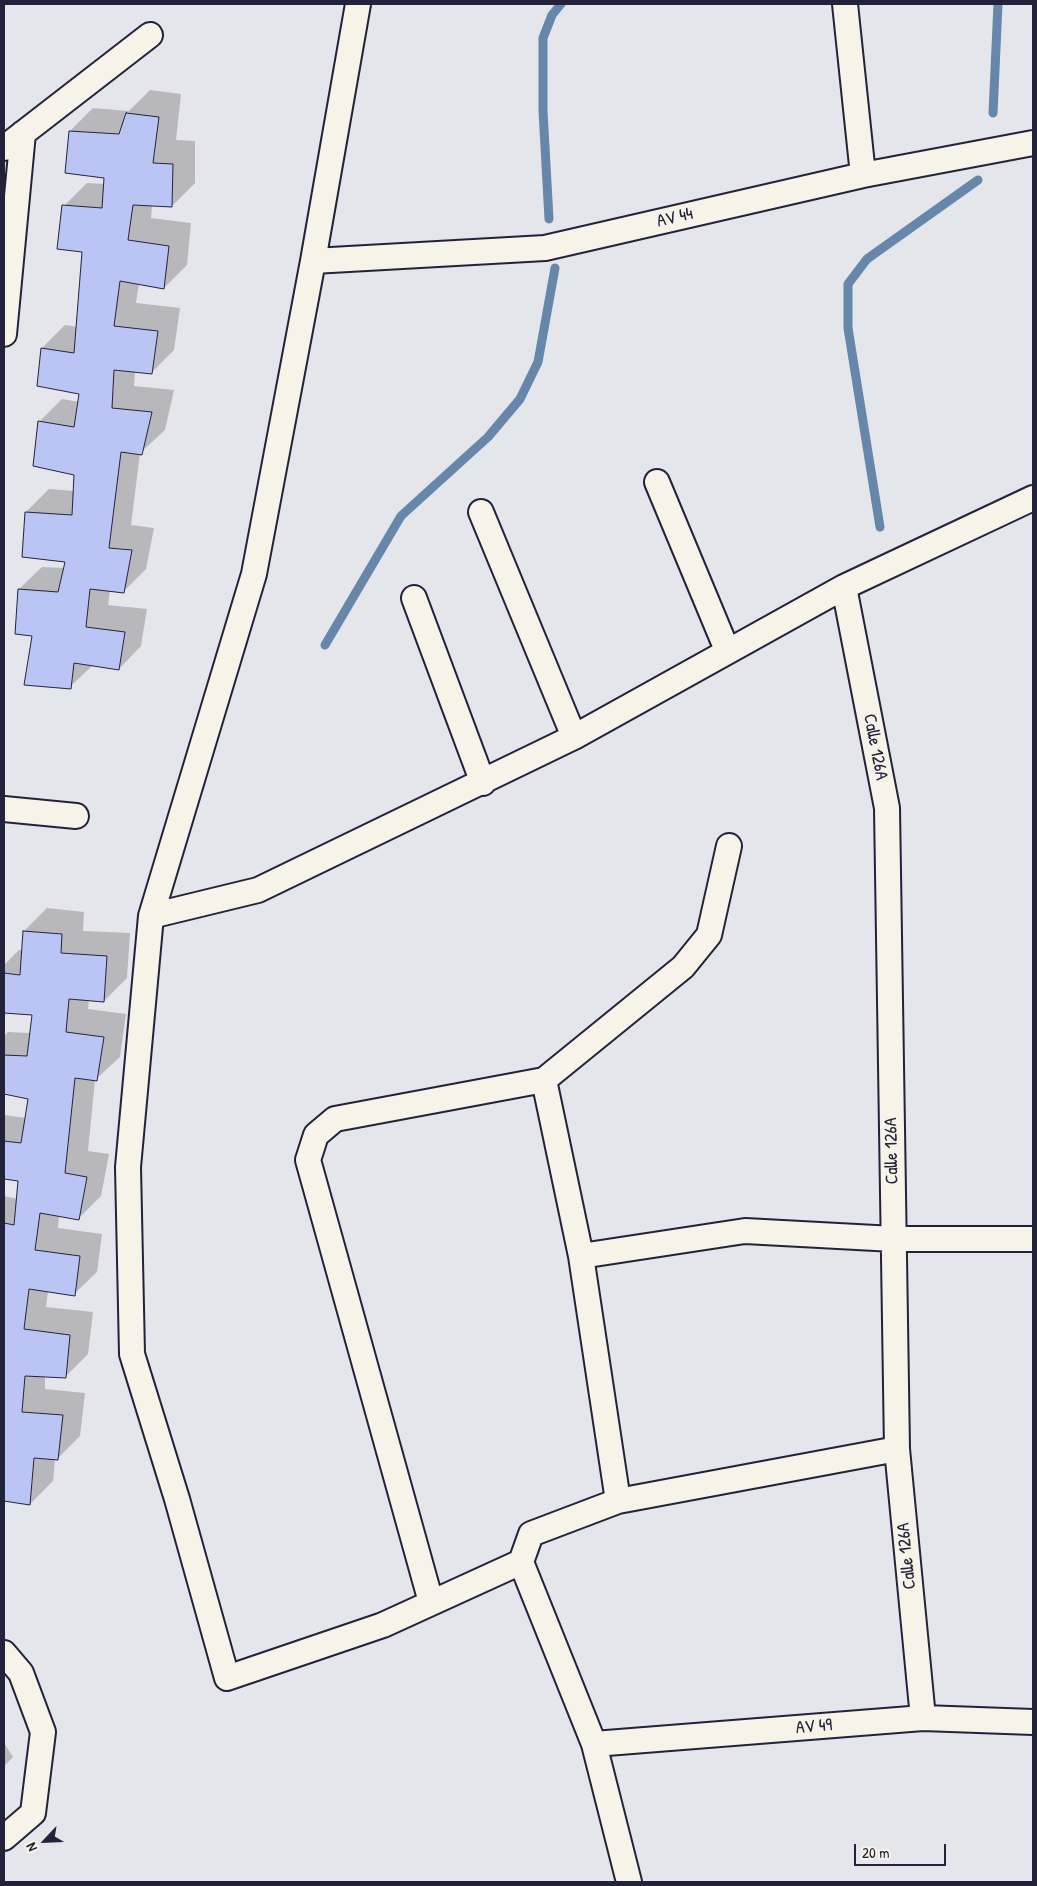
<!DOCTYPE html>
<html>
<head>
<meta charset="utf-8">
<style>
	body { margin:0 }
	#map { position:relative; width:1037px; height:1886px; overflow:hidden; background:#e5e5ec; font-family:"Patrick Hand",sans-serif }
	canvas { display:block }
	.frame { position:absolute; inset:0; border:5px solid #22223b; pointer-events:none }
	.north { position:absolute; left:20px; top:1816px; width:50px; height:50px; -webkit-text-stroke:4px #f7f3e8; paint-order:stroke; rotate:245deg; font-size:14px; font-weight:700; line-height:20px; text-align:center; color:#22223b }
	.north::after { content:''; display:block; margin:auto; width:18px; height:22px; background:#22223b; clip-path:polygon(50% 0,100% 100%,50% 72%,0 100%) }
	.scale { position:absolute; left:854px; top:1844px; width:92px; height:22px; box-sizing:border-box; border:2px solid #22223b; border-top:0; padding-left:6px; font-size:15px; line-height:18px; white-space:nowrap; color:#22223b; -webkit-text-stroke:4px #f7f3e8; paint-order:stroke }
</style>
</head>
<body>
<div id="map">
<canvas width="1037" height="1886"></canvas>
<div class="frame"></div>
<div class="north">N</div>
<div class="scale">20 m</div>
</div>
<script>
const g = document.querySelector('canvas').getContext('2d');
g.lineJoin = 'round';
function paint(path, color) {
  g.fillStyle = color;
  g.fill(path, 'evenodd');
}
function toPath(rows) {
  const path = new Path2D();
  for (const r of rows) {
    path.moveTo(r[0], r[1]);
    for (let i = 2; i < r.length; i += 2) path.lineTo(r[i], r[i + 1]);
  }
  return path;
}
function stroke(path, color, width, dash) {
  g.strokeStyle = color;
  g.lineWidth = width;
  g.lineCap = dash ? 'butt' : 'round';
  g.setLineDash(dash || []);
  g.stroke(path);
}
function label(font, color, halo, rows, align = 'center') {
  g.font = font + ' "Patrick Hand",sans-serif';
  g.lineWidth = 4;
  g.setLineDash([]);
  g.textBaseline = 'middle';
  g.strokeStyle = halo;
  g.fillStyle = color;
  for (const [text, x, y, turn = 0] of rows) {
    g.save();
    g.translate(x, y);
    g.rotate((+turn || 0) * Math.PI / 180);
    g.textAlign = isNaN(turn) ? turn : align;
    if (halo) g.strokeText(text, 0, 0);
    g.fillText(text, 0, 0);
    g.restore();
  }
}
paint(toPath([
	[150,90,181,94,176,140,195,141,195,183,172,206,152,205,151,218,191,223,187,265,164,288,139,283,136,303,180,308,174,350,151,373,135,371,134,386,174,390,165,430,140,453,131,525,154,528,146,569,123,592,110,590,108,605,147,609,141,646,119,669,93,665,70,687,34,635,19,589,42,567,65,568,66,561,26,512,49,489,75,491,75,474,39,422,62,399,79,402,81,393,42,348,65,325,78,327,83,251,64,206,87,183,105,184,106,177,70,131,93,108,129,111],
	[47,908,84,912,83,931,130,933,127,978,104,1001,89,999,88,1009,126,1014,120,1057,95,1080,88,1151,109,1154,101,1196,78,1219,59,1216,58,1228,102,1234,97,1272,74,1294,48,1291,46,1307,93,1312,88,1354,65,1377,45,1376,45,1389,85,1393,80,1436,57,1459,55,1459,53,1481,30,1504,4,1500,4,1196,18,1199,19,1180,4,1178,4,1115,26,1118,29,1098,4,1092,4,1036,8,1032,31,1033,34,1014,4,1012,4,965,19,950,23,950,24,931],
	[4,1743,13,1757,4,1766]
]), '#0003');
stroke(toPath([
	[993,113,998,4],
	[549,219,543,111,543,38,552,15,561,4],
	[880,527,848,328,848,284,867,259,978,180],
	[325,645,401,516,488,437,520,399,538,362,555,268]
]), '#6687a9', 9);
const building = toPath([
	[126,113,159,117,153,163,173,164,172,207,133,205,128,240,169,246,164,289,120,281,114,326,158,331,152,374,114,370,112,408,152,412,142,455,121,452,109,548,132,550,124,593,90,589,86,627,125,632,119,670,74,663,71,689,24,685,32,636,15,634,18,589,58,592,65,562,22,557,25,512,72,515,74,475,33,466,38,421,74,427,79,394,37,386,41,348,74,353,82,252,57,249,62,205,102,208,104,178,65,173,69,131,119,134,126,113],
	[23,931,62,934,61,953,107,956,104,1002,69,999,66,1032,104,1037,97,1081,75,1078,65,1173,87,1177,79,1220,40,1213,35,1250,80,1256,75,1296,29,1289,24,1329,70,1335,66,1378,25,1376,22,1412,63,1415,58,1460,34,1458,30,1505,4,1501,4,1223,14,1225,18,1181,4,1179,4,1141,21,1143,28,1099,4,1094,4,1055,27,1056,32,1015,4,1013,4,973,20,975,23,931]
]);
paint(building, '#bac4f5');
stroke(building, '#22223b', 1);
const minor = toPath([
	[358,4,313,261,254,574,151,916,128,1167,132,1354,177,1499,227,1678,383,1625,521,1562,531,1534,618,1501,897,1449],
	[845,4,863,175],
	[4,148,150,35],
	[313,261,545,248,863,175,1033,143],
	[4,334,23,133],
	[657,482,727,650],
	[481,512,574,737],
	[844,587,887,808,897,1449,923,1718],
	[414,598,483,783],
	[4,809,76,816],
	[151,916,258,890,574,737,844,587,1033,498],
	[544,1080,581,1256,618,1501],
	[581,1256,745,1231,894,1239,1033,1239],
	[521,1562,594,1744,629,1882],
	[431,1602,308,1160,316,1135,335,1119,544,1080,683,967,709,935,729,846],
	[4,1653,21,1673,43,1732,33,1813,4,1838],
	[594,1744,923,1718,1033,1722]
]);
stroke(minor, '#22223b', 28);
stroke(minor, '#f7f3e8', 24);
label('18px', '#22223b', '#f7f3e8', [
	["AV 44",675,218,-13],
	["Calle 126A",875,747,79],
	["Calle 126A",892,1151,-91],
	["Calle 126A",907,1556,-96],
	["AV 49",814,1727,-5]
]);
</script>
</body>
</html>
